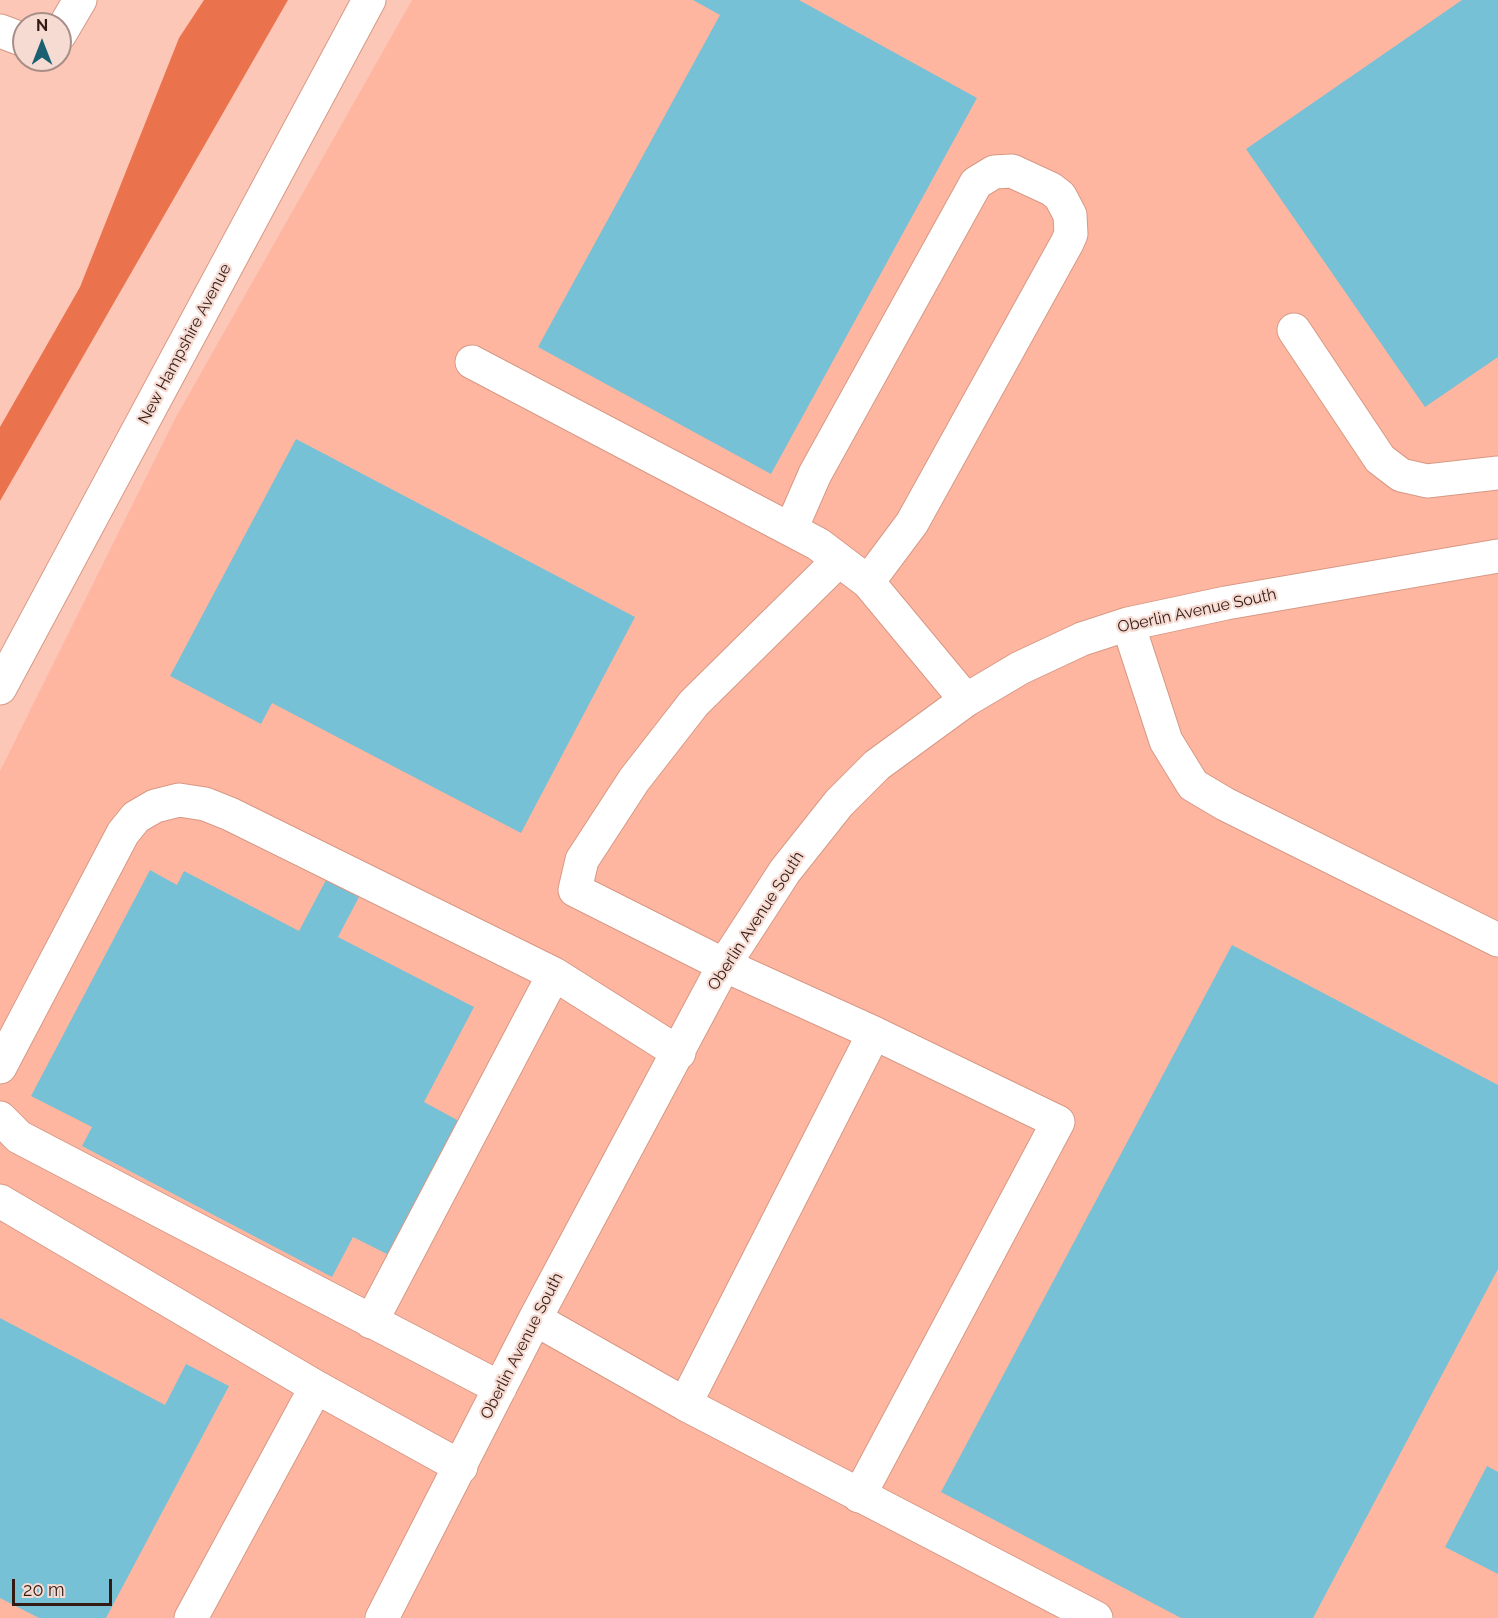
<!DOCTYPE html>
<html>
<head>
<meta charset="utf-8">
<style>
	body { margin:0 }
	#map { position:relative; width:1498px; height:1618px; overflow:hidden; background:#fcc7b7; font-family:Raleway,sans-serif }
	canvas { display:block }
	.north { position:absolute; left:12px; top:12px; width:60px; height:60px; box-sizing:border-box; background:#f6dbd3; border:2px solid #a88e87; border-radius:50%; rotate:0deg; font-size:16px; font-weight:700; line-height:24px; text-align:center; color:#331b14 }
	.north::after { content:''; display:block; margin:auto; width:21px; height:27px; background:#1a6071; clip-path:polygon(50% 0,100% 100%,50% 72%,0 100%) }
	.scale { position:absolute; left:12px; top:1579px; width:100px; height:27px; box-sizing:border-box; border:3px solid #331b14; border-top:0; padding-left:8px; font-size:18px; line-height:21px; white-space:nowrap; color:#331b14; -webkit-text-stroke:4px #f6dbd3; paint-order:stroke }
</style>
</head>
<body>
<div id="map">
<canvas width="1498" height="1618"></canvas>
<div class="north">N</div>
<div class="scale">20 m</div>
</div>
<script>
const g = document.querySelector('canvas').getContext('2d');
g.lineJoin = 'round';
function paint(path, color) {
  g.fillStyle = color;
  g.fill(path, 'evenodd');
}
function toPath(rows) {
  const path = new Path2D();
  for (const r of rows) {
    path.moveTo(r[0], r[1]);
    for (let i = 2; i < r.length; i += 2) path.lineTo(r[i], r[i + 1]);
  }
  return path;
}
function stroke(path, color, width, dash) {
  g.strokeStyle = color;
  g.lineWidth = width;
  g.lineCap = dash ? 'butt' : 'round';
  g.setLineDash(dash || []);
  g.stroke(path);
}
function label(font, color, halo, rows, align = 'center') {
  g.font = font + ' Raleway,sans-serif';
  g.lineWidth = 4.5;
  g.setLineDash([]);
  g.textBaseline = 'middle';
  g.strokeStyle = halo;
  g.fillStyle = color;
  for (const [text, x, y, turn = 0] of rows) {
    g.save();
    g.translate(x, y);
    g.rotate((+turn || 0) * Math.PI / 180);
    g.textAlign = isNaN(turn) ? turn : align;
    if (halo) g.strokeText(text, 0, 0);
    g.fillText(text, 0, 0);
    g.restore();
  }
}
paint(toPath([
	[412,0,1498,0,1498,1618,0,1618,0,771,176,417]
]), '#feb6a0');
paint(toPath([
	[204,0,288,0,0,501,0,427,80,287,179,38]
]), '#ea734d');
paint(toPath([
	[693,0,799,0,977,98,771,474,538,347,720,15],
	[1462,0,1498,0,1498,357,1425,407,1246,149],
	[296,439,635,617,521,833,272,703,261,724,170,676],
	[150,870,177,885,184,871,299,931,326,880,359,897,338,937,474,1007,424,1102,459,1121,389,1255,353,1237,332,1277,82,1146,92,1127,31,1096],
	[1232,945,1498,1085,1498,1269,1313,1618,1181,1618,941,1492],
	[0,1318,165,1405,186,1364,229,1386,106,1618,39,1618,0,1598],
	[1487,1466,1498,1472,1498,1574,1445,1547]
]), '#76c1d6');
const minor = toPath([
	[0,31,24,40],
	[60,34,80,0],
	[1294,330,1380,459,1401,475,1427,481,1498,473],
	[472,362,818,544,868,582,966,700],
	[791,529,815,474,976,183,994,172,1012,171,1051,189,1060,196,1070,215,1071,234,1067,243,912,523,868,582],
	[839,560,694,703,634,780,582,860,575,890,724,965,874,1033,1058,1122,859,1496],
	[1128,624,1166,741,1193,785,1225,804,1498,940],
	[0,1067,123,833,136,817,155,806,179,800,205,804,230,814,554,974,679,1053],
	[0,1118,19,1137,500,1388],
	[0,1201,316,1387,461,1467],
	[535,1319,685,1404,1096,1618],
	[371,1322,554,974],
	[685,1404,874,1033],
	[191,1618,316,1387],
	[382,1618,535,1319,724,965,785,871,839,803,877,765,966,700,1020,668,1082,639,1128,624,1226,603,1498,556]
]);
const major = toPath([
	[0,688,369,0]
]);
stroke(minor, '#d79985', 35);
stroke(major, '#d79985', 35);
stroke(minor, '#fff', 33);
stroke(major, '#fff', 33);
label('16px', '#331b14', '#f6dbd3', [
	["New Hampshire Avenue",185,344,-62],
	["Oberlin Avenue South",1197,611,-12],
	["Oberlin Avenue South",756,921,-57],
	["Oberlin Avenue South",522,1346,-63]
]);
</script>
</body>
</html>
